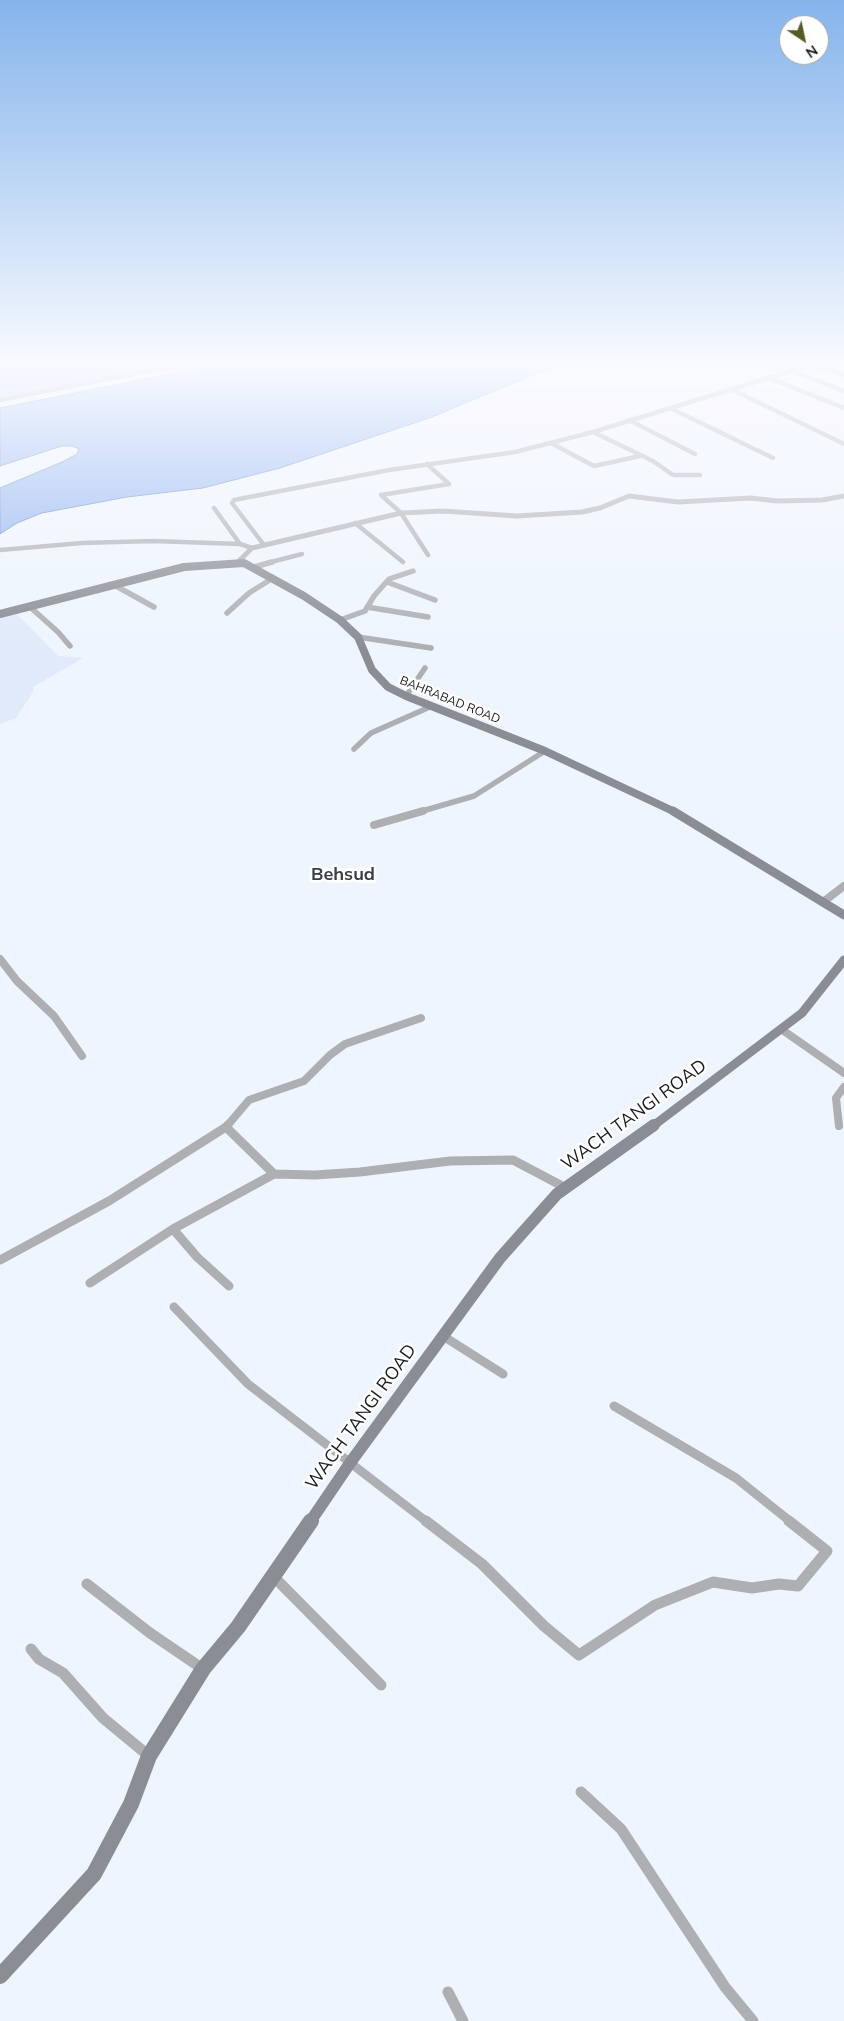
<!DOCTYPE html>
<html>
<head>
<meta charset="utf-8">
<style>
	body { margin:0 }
	#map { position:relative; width:844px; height:2021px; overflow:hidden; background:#eff5fe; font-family:Mulish,sans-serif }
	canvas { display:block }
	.north { position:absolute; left:779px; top:15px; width:50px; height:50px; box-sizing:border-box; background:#fff; border:1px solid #a3a4a5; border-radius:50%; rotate:146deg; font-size:14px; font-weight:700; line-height:20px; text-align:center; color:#191b1e }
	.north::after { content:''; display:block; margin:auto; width:18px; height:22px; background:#585b29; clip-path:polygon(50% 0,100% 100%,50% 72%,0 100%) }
</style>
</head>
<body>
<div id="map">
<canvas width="844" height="2021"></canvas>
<div class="north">N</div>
</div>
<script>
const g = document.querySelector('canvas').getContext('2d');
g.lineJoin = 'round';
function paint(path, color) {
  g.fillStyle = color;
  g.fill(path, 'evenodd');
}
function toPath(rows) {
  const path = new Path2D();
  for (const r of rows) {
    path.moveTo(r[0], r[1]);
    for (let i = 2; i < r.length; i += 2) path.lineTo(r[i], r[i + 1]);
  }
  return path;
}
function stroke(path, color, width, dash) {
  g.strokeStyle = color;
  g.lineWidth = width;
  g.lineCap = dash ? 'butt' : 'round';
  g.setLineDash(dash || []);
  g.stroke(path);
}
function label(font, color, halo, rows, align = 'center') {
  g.font = font + ' Mulish,sans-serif';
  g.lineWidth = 5;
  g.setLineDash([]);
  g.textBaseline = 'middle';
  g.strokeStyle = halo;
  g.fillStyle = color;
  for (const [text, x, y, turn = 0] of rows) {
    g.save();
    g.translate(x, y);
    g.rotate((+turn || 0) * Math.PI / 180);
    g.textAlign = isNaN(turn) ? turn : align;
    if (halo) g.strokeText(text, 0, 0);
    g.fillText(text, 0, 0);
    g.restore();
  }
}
paint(toPath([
	[16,613,58,656,83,658,33,687,33,692,16,718,0,724,0,617]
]), '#e1eafa');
paint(toPath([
	[0,366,165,366,0,398]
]), '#b4cefb');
const water = toPath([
	[211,366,554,366,432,417,280,468,203,488,127,497,42,513,17,523,0,534,0,488,62,462,77,454,79,449,72,446,62,446,0,466,0,408,211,366]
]);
paint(water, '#90b3f1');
stroke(water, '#6c85b2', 1);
stroke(toPath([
	[818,366,844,375],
	[792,371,844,391],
	[769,378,844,408],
	[731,389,844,444],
	[0,400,174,366],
	[670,408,773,458],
	[629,420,695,454],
	[593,432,653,461,673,475,700,475],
	[551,443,594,466,640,456],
	[427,464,449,484],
	[381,495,401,513,428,555],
	[381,495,449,484],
	[214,508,240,544],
	[355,523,403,562],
	[264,545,232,503,234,500,389,470,515,452,593,432,807,366],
	[0,550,82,543,153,541,240,544,252,548],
	[267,563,302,554]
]), '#adafb3', 4.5);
stroke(toPath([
	[254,567,272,562],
	[387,582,435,600],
	[114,585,154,607],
	[29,606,58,632,70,646],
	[367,607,428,617],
	[227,613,249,593,273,578],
	[340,620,365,611,374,596,389,579,413,571],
	[358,637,431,648],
	[406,696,425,668],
	[354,749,371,733,432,706],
	[419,812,474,796,545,751]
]), '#adafb3', 5.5);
stroke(toPath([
	[374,825,423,811],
	[823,902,844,886],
	[0,959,17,981,54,1016,82,1056],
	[781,1029,844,1073],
	[227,1126,249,1100,304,1081,330,1055,345,1044,421,1018],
	[839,1126,836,1098,844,1087]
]), '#adafb3', 8);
stroke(toPath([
	[226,1127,228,1125],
	[173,1229,197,1257,229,1286],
	[0,1260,109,1201,226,1127,274,1174,315,1175,360,1172,450,1161,513,1160,566,1188],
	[90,1283,173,1229,274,1174],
	[174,1307,248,1384,427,1522],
	[443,1336,503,1374],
	[614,1406,736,1478,791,1522]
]), '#adafb3', 9);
stroke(toPath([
	[426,1521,482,1564,544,1626,579,1655,655,1605,713,1582,752,1588,779,1584,798,1586,827,1551,789,1521],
	[273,1576,381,1685],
	[87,1584,150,1633,203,1669],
	[31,1649,39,1659,63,1673,103,1718,149,1756],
	[581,1792,621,1829,725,1987,753,2021],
	[448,1992,463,2021]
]), '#adafb3', 11);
stroke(toPath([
	[237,563,252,548,401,513,443,511,517,516,582,512,600,508,629,496,678,502,751,498,777,501,822,500,844,496]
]), '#adafb3', 5);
stroke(toPath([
	[238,563,245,563]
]), '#8a8d93', 6);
stroke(toPath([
	[0,614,184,567,244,563,304,596,340,620,358,637,372,670,388,687,406,696,545,751,675,812]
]), '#8a8d93', 8);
stroke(toPath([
	[673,811,844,915],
	[653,1126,802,1013,844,960]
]), '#8a8d93', 9);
stroke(toPath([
	[310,1522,350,1463,500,1258,557,1194,654,1125]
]), '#8a8d93', 12);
stroke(toPath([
	[0,1976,94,1874,131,1804,149,1756,203,1669,238,1627,311,1521]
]), '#8a8d93', 16);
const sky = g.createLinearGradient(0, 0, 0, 649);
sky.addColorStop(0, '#85b4ec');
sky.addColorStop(0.56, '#f8faff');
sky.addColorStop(1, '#f8faff00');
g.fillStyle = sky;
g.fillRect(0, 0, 844, 649);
label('12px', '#191b1e', '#fff', [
	["BAHRABAD ROAD",450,700,22]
]);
label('bold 18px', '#3a3e45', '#fff', [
	["Behsud",343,875]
]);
label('18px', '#191b1e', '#fff', [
	["WACH TANGI ROAD",634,1115,-36],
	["WACH TANGI ROAD",361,1417,-54]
]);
</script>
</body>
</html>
